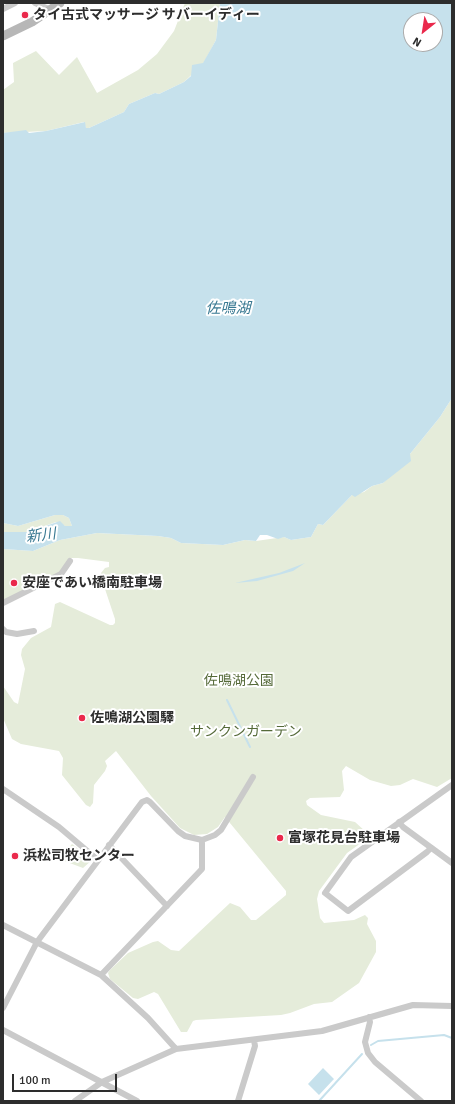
<!DOCTYPE html>
<html>
<head>
<meta charset="utf-8">
<style>
	body { margin:0 }
	#map { position:relative; width:455px; height:1104px; overflow:hidden; background:#fff; font-family:Signika,sans-serif }
	canvas { display:block }
	.frame { position:absolute; inset:0; border:4px solid #2d2d2d; pointer-events:none }
	.north { position:absolute; left:403px; top:12px; width:40px; height:40px; box-sizing:border-box; background:#fff; border:1px solid #ababab; border-radius:50%; rotate:210deg; font-size:11px; font-weight:700; line-height:16px; text-align:center; color:#2d2d2d }
	.north::after { content:''; display:block; margin:auto; width:14px; height:18px; background:#ea294c; clip-path:polygon(50% 0,100% 100%,50% 72%,0 100%) }
	.scale { position:absolute; left:12px; top:1074px; width:105px; height:18px; box-sizing:border-box; border:2px solid #2d2d2d; border-top:0; padding-left:5px; font-size:12px; line-height:14px; white-space:nowrap; color:#2d2d2d; -webkit-text-stroke:3px #fff; paint-order:stroke }
</style>
</head>
<body>
<div id="map">
<canvas width="455" height="1104"></canvas>
<div class="frame"></div>
<div class="north">N</div>
<div class="scale">100 m</div>
</div>
<script>
const g = document.querySelector('canvas').getContext('2d');
g.lineJoin = 'round';
function paint(path, color) {
  g.fillStyle = color;
  g.fill(path, 'evenodd');
}
function toPath(rows) {
  const path = new Path2D();
  for (const r of rows) {
    path.moveTo(r[0], r[1]);
    for (let i = 2; i < r.length; i += 2) path.lineTo(r[i], r[i + 1]);
  }
  return path;
}
function stroke(path, color, width, dash) {
  g.strokeStyle = color;
  g.lineWidth = width;
  g.lineCap = dash ? 'butt' : 'round';
  g.setLineDash(dash || []);
  g.stroke(path);
}
function label(font, color, halo, rows, align = 'center') {
  g.font = font + ' Signika,"Noto Sans JP",sans-serif';
  g.lineWidth = 4;
  g.setLineDash([]);
  g.textBaseline = 'middle';
  g.strokeStyle = halo;
  g.fillStyle = color;
  for (const [text, x, y, turn = 0] of rows) {
    g.save();
    g.translate(x, y);
    g.rotate((+turn || 0) * Math.PI / 180);
    g.textAlign = isNaN(turn) ? turn : align;
    if (halo) g.strokeText(text, 0, 0);
    g.fillText(text, 0, 0);
    g.restore();
  }
}
paint(toPath([
	[185,3,220,3,216,40,203,64,184,82,159,94,155,93,129,104,124,112,89,128,86,128,84,122,46,131,3,133,3,90,14,82,13,63,36,51,59,75,77,57,97,93,138,70,157,54,174,31],
	[452,398,452,778,437,787,413,779,400,785,391,786,370,780,346,766,342,771,344,790,340,797,310,798,306,801,307,805,321,815,355,822,365,831,364,837,361,843,347,853,319,891,317,899,320,918,324,923,354,920,365,915,368,918,367,924,376,941,376,952,359,983,332,1002,314,1004,290,1013,281,1015,196,1020,193,1021,187,1032,181,1032,158,994,154,992,138,999,133,998,110,979,108,973,110,970,128,953,153,942,158,941,171,950,179,951,230,903,240,907,251,920,256,920,286,895,286,891,225,817,218,827,207,834,194,835,180,828,151,796,116,751,105,761,107,766,105,771,94,785,93,803,90,807,86,805,62,775,63,758,59,751,21,744,12,739,3,718,3,686,14,702,18,704,25,669,21,655,22,649,31,638,51,627,55,604,60,602,110,625,113,625,115,623,115,619,101,577,101,573,105,568,109,567,109,562,78,558,69,558,60,573,3,601,3,549,33,551,60,540,97,533,158,536,171,538,181,543,223,545,245,540,256,541,284,537,291,540,311,537,318,524,323,525,352,495,364,492,372,486,383,483,410,454,440,417],
	[55,515,63,515,69,518,72,526,65,526,56,522,28,532,3,532,3,523,18,526],
	[72,844,91,859,91,861,83,868,59,859]
]), '#e5ecda');
paint(toPath([
	[220,3,452,3,452,398,440,417,410,454,411,461,383,483,372,486,355,497,352,495,323,525,318,524,311,537,291,540,284,537,278,539,267,535,260,535,256,541,245,540,223,545,181,543,171,538,158,536,97,533,60,540,33,551,3,549,3,532,28,532,60,521,65,526,72,526,69,518,63,515,55,515,18,526,3,523,3,133,26,130,29,133,46,131,85,122,86,128,89,128,124,112,129,104,155,93,159,94,184,82,191,76,192,65,203,63,216,40],
	[411,20,435,20,435,44,411,44],
	[305,563,293,571,257,581,235,583,279,573],
	[323,1068,334,1079,319,1095,308,1084]
]), '#c6e1ec');
stroke(toPath([
	[227,700,250,747],
	[371,1045,378,1041,444,1035,452,1038],
	[319,1101,362,1054]
]), '#c6e1ec', 2);
stroke(toPath([
	[35,3,51,10],
	[3,9,15,3],
	[3,603,61,574,70,561],
	[3,629,6,632,17,634,34,631],
	[3,789,59,827,98,860],
	[399,822,403,827,452,863],
	[109,845,167,906],
	[431,848,427,852,348,911,325,893,351,857,452,785],
	[3,925,101,975,148,1018,176,1049],
	[101,975,202,869,202,840],
	[3,1008,37,942,142,802,147,800,150,802,178,831,185,836,202,840,215,835,221,830,253,777],
	[369,1017,370,1022,365,1042,368,1053,375,1062,421,1101],
	[3,1030,137,1101],
	[75,1101,102,1082,176,1049,322,1031,413,1005,452,1006],
	[238,1101,255,1046,254,1040]
]), '#cacaca', 6);
stroke(toPath([
	[3,36,32,22,60,3]
]), '#b7b7b7', 9);
for (const [x, y, r, color] of [
	[25,15,4,"#ea294c"],
	[14,583,4,"#ea294c"],
	[82,718,4,"#ea294c"],
	[280,838,4,"#ea294c"],
	[15,856,4,"#ea294c"]
]) {
  const dot = new Path2D();
  dot.arc(x, y, r, 0, 2 * Math.PI);
  g.fillStyle = color;
  g.fill(dot);
  stroke(dot, '#fff', 1.5);
}
label('bold 14px', '#2d2d2d', '#fff', [
	["タイ古式マッサージ サバーイディー",33,15],
	["安座であい橋南駐車場",22,583],
	["佐鳴湖公園驛",90,718],
	["富塚花見台駐車場",288,838],
	["浜松司牧センター",23,856]
], 'left');
label('14px', '#556a39', '#fff', [
	["佐鳴湖公園",239,681],
	["サンクンガーデン",246,732]
]);
label('italic 15px', '#397992', '#fff', [
	["佐鳴湖",228,309],
	["新川",41,536,-7]
]);
</script>
</body>
</html>
